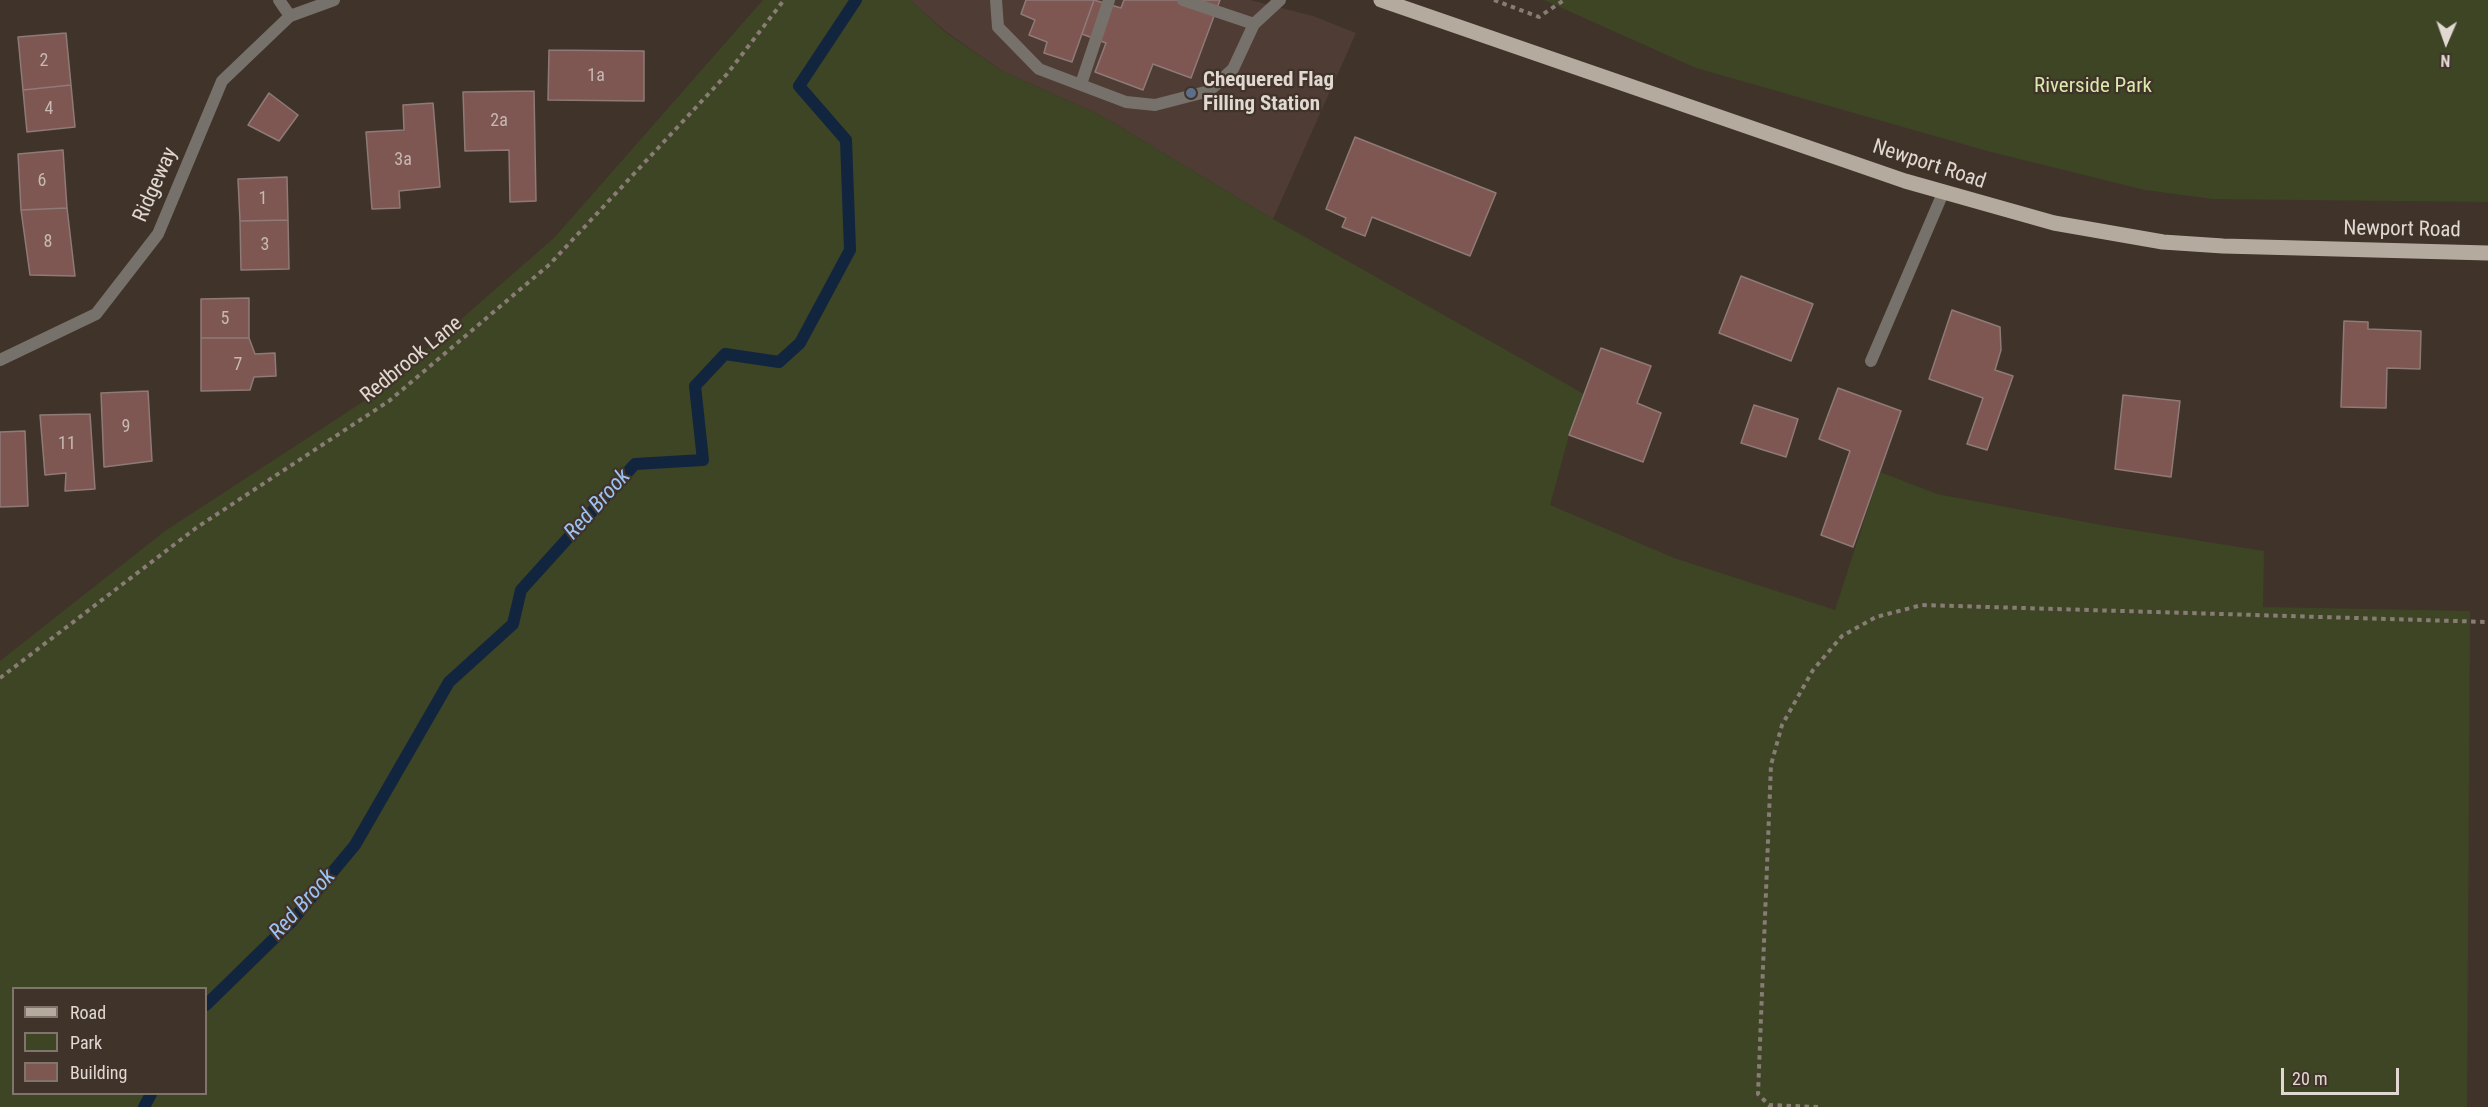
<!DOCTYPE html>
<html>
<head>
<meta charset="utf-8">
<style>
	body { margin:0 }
	#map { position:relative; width:2488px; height:1107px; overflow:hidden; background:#403329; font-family:"Roboto Condensed",sans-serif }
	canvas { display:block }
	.legend { position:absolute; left:12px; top:987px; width:195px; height:108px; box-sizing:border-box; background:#403329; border:2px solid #80756d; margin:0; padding:8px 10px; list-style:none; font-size:18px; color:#e1d8d2 }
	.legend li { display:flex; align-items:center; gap:12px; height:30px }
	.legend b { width:30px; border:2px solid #80756d }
	.north { position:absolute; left:2416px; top:12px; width:60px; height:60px; -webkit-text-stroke:4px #403329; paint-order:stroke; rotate:182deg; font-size:16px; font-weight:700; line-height:24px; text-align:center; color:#e1d8d2 }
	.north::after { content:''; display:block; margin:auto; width:21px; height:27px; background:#e1d8d2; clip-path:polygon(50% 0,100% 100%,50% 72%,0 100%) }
	.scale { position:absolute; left:2281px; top:1068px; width:118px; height:27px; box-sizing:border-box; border:3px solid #e1d8d2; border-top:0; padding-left:8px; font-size:18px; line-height:21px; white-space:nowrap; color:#e1d8d2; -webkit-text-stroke:4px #403329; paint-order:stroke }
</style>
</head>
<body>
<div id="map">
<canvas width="2488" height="1107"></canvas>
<ul class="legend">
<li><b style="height:8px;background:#b4ab9e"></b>Road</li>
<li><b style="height:16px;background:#3d4525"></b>Park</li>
<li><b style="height:16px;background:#7e5753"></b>Building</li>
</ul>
<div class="north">N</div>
<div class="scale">20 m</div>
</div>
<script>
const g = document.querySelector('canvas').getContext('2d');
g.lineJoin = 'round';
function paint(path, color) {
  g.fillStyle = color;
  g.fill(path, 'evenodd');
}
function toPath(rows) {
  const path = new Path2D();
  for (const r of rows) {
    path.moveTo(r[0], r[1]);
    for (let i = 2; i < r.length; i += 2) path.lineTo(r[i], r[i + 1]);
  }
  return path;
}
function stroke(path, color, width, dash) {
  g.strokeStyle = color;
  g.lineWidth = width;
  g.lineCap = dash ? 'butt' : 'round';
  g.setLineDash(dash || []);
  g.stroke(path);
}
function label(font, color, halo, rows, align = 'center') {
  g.font = font + ' "Roboto Condensed",sans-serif';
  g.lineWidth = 4.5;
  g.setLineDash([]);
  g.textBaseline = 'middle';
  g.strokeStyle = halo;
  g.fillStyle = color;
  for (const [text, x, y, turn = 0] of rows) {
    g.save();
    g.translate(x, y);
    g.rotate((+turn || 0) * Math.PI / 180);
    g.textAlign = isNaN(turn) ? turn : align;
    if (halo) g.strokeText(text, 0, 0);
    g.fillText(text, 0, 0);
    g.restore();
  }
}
paint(toPath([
	[910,0,1250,0,1313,16,1356,33,1273,219,1102,116,1002,71,945,31]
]), '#4f3c35');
paint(toPath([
	[763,0,910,0,945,32,1002,71,1102,116,1273,219,1584,394,1569,435,1550,505,1674,558,1835,610,1880,472,1937,494,2101,525,2264,551,2263,607,2470,611,2467,1107,0,1107,0,661,165,531,378,392,555,237],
	[14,988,206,988,206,1094,14,1094],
	[1544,0,2488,0,2488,202,2213,199,2145,190,1991,152,1696,68]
]), '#3d4525');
stroke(toPath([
	[206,1005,291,922,355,845,449,682,513,624,521,590,635,464,703,460,695,386,725,354,779,362,800,343,850,250,846,140,799,86,856,0],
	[144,1107,151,1094]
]), '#12253e', 12);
const building = toPath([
	[1026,0,1094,0,1072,62,1044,53,1047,42,1029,35,1035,20,1021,14,1026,0],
	[1094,0,1121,8,1124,0,1220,0,1191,78,1153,64,1143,90,1095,72,1106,43,1082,34,1094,0],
	[66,33,71,85,23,90,18,37,66,33],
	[549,50,644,51,644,101,548,100,549,50],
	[71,85,75,127,27,132,23,90,71,85],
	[534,91,536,201,510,202,509,150,465,151,463,92,534,91],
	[269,93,298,115,279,141,248,125,269,93],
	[433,103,440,187,399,191,400,208,372,209,366,132,404,130,403,105,433,103],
	[1355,137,1496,193,1470,256,1372,217,1365,236,1342,227,1346,218,1326,209,1355,137],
	[63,150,67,208,21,210,18,154,63,150],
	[287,177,288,220,240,221,238,179,287,177],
	[67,208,75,276,30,275,21,210,67,208],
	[288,220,289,269,241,270,240,221,288,220],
	[1741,276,1813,304,1791,361,1719,333,1741,276],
	[249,298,249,338,201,338,201,299,249,298],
	[1952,310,2000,327,2001,350,1995,370,2013,376,1987,450,1967,444,1983,398,1929,379,1952,310],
	[2344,321,2368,322,2368,329,2421,331,2420,369,2387,368,2386,408,2341,407,2344,321],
	[201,338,249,338,255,354,275,353,276,376,254,377,250,390,201,391,201,338],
	[1601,348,1651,366,1637,403,1661,413,1643,462,1569,435,1601,348],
	[1838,388,1901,411,1853,547,1821,535,1850,451,1819,439,1838,388],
	[148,391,152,461,104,467,101,393,148,391],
	[2123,395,2180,401,2171,477,2115,469,2123,395],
	[1754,405,1798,419,1786,457,1741,443,1754,405],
	[90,414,95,489,65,491,66,473,45,475,40,415,90,414],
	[25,431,28,506,0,507,0,432,25,431]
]);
paint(building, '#7e5753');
stroke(building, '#8f7a78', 1.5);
stroke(toPath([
	[1494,0,1539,17,1564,0],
	[0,678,196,528,389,401,550,264,727,74,784,0],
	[1818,1107,1769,1105,1758,1094,1771,765,1782,725,1813,670,1842,636,1876,617,1922,605,2488,622]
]), '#887c74', 4, [4.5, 4.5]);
stroke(toPath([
	[996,0,998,27,1039,69,1126,102,1155,105,1209,91,1233,69,1254,24,1280,0],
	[1183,0,1254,24],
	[1081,84,1109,0],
	[1871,361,1943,193]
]), '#76716b', 12);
stroke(toPath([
	[279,0,290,16],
	[0,360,96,314,158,234,222,81,290,16,334,0]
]), '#76716b', 12);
stroke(toPath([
	[1381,0,1905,181,2054,223,2163,242,2223,246,2488,253]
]), '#b4ab9e', 15);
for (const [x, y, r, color] of [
	[1191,93,6,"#5c6f8a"]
]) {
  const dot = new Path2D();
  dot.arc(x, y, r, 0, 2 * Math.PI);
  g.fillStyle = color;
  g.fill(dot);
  stroke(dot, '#403329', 2);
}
label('18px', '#c8b8b2', null, [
	["2",44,61],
	["1a",596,76],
	["4",49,109],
	["2a",499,121],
	["3a",403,160],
	["6",42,181],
	["1",263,199],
	["8",48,242],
	["3",265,245],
	["5",225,319],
	["7",238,365],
	["9",126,427],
	["11",67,444]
]);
label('bold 21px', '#e1d8d2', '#403329', [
	["Chequered Flag",1203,81],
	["Filling Station",1203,105]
], 'left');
label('21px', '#d9e9ab', '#403329', [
	["Riverside Park",2093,87]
]);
label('21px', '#e1d8d2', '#403329', [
	["Newport Road",1929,165,18],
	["Ridgeway",156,185,-66],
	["Newport Road",2402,230,1],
	["Redbrook Lane",412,360,-39]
]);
label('italic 22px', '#9cc3f5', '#403329', [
	["Red Brook",598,505,-48],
	["Red Brook",303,905,-48]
]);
</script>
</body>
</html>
